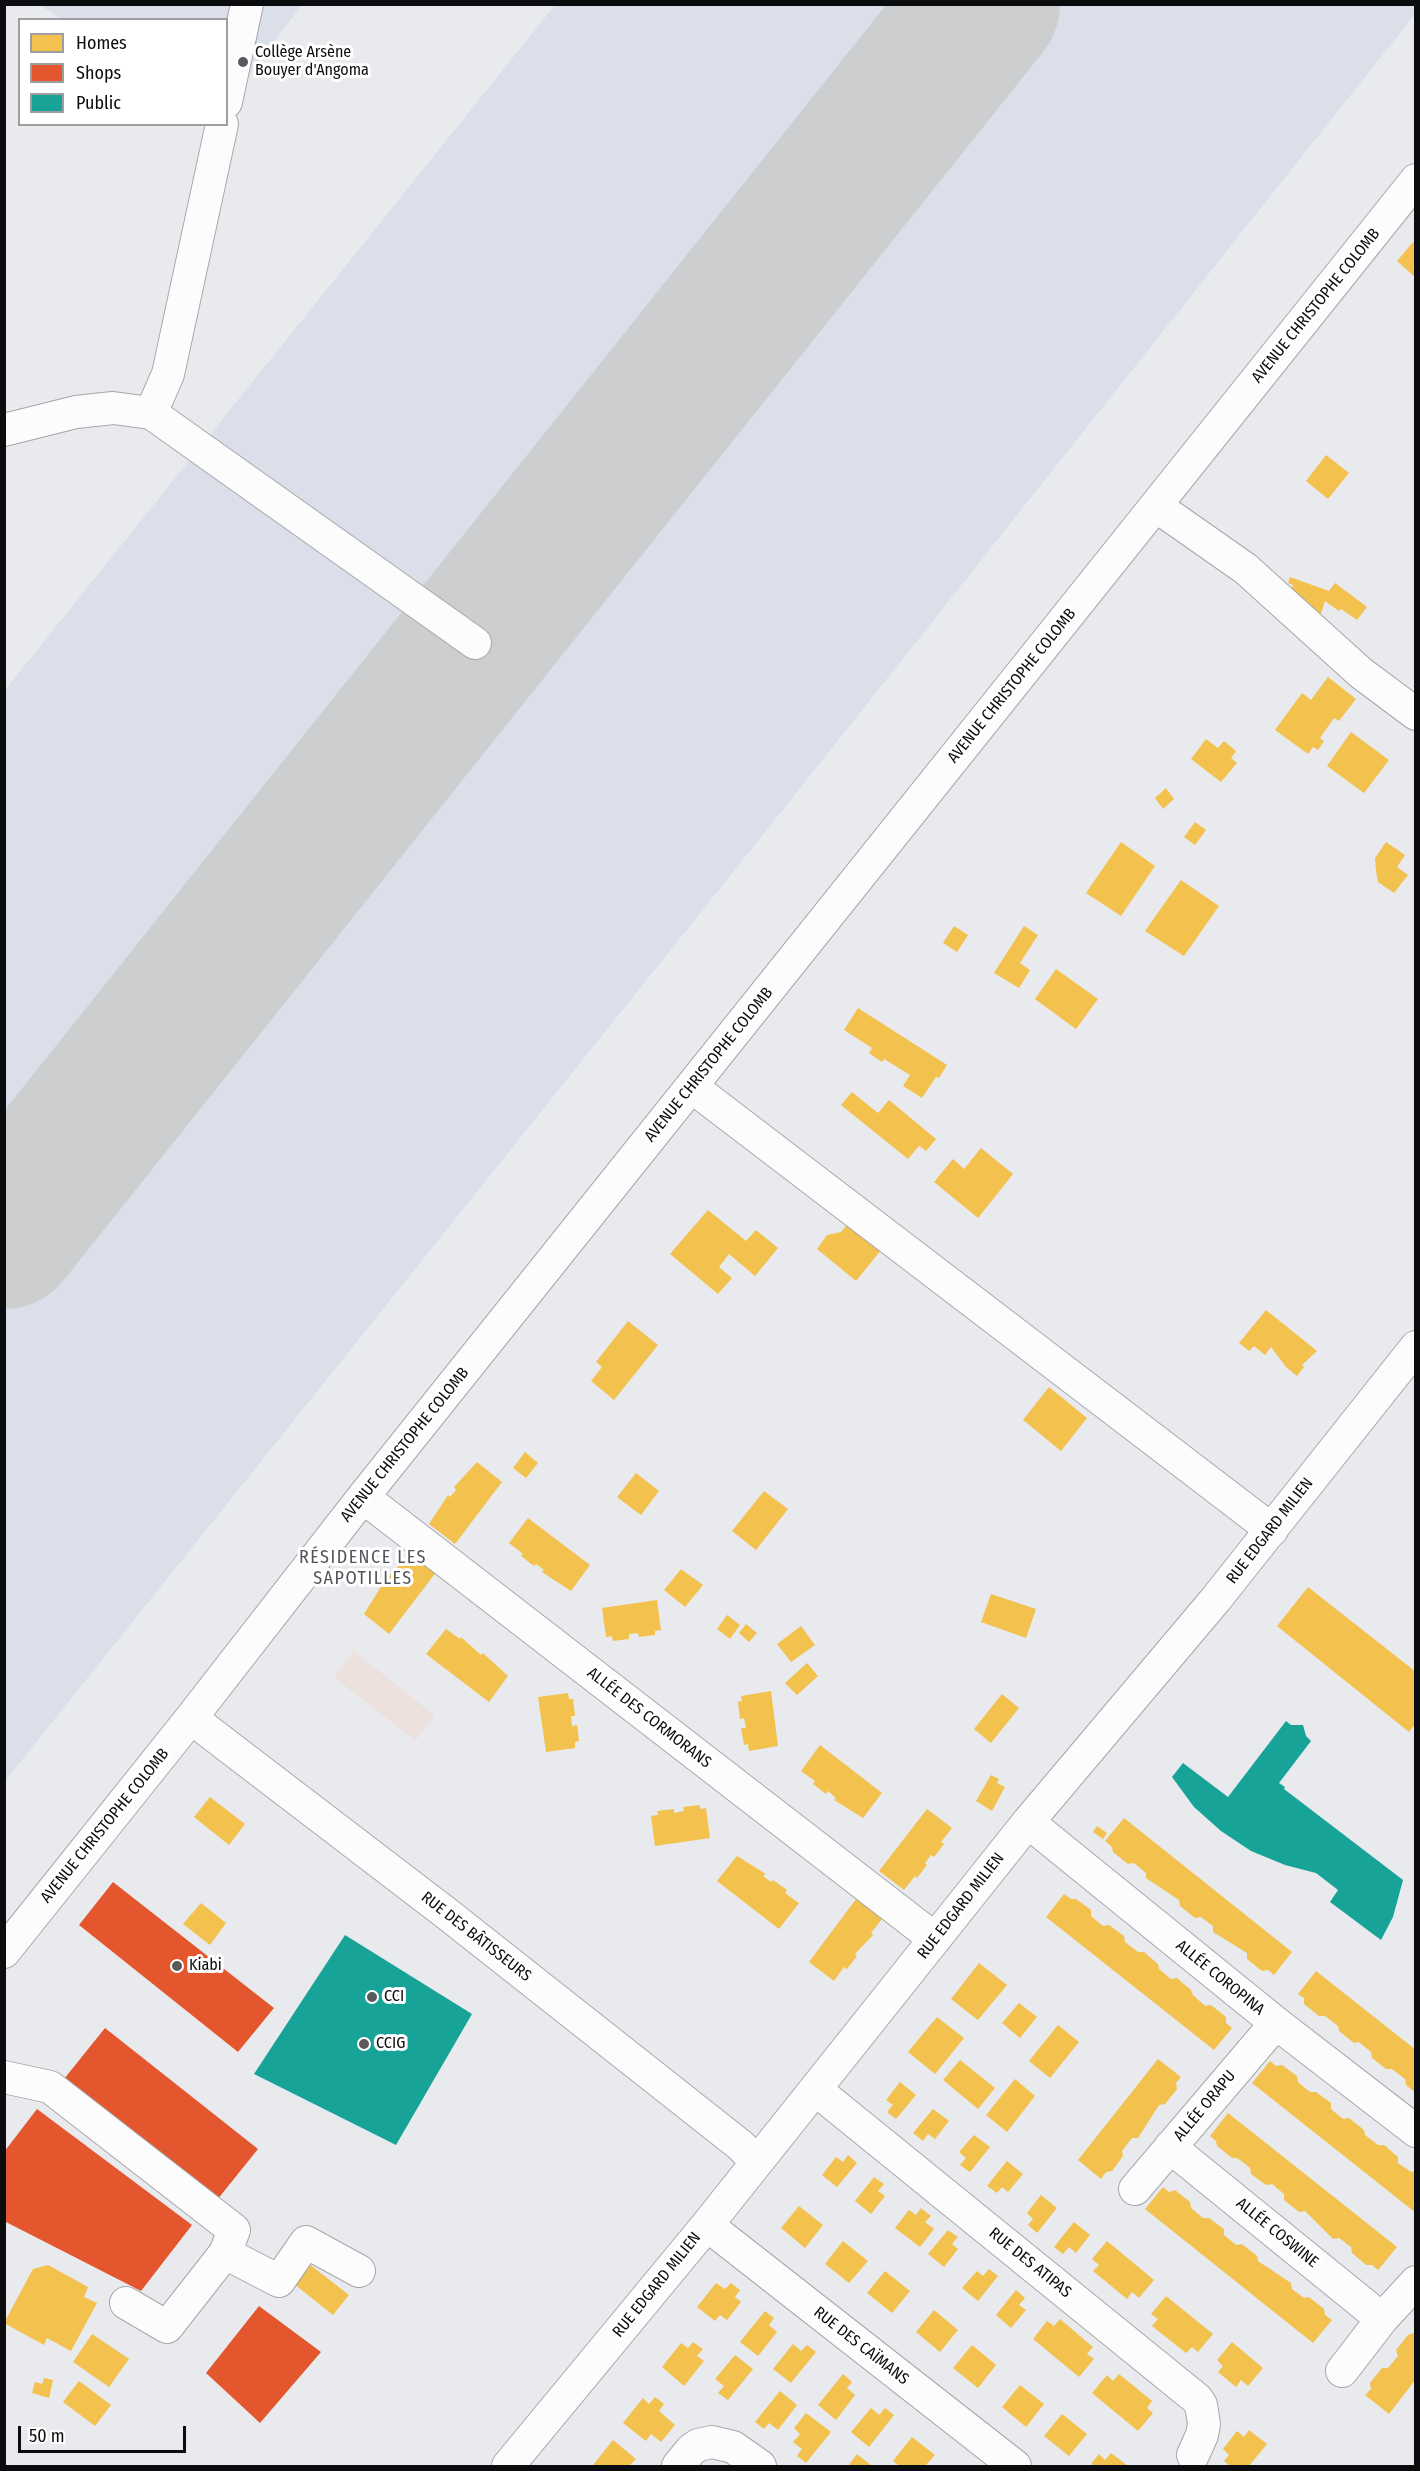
<!DOCTYPE html>
<html>
<head>
<meta charset="utf-8">
<style>
	body { margin:0 }
	#map { position:relative; width:1420px; height:2471px; overflow:hidden; background:#e8eaee; font-family:"Fira Sans Condensed",sans-serif }
	canvas { display:block }
	.frame { position:absolute; inset:0; border:6px solid #0b0c0e; pointer-events:none }
	.legend { position:absolute; left:18px; top:18px; width:210px; height:108px; box-sizing:border-box; background:#fff; border:2px solid #9d9e9f; margin:0; padding:8px 10px; list-style:none; font-size:18px; color:#0b0c0e }
	.legend li { display:flex; align-items:center; gap:12px; height:30px }
	.legend b { width:30px; border:2px solid #9d9e9f }
	.scale { position:absolute; left:18px; top:2426px; width:168px; height:27px; box-sizing:border-box; border:3px solid #0b0c0e; border-top:0; padding-left:8px; font-size:18px; line-height:21px; white-space:nowrap; color:#0b0c0e; -webkit-text-stroke:4px #fff; paint-order:stroke }
</style>
</head>
<body>
<div id="map">
<canvas width="1420" height="2471"></canvas>
<div class="frame"></div>
<ul class="legend">
<li><b style="height:16px;background:#f2c14e"></b>Homes</li>
<li><b style="height:16px;background:#e4572e"></b>Shops</li>
<li><b style="height:16px;background:#17a398"></b>Public</li>
</ul>
<div class="scale">50 m</div>
</div>
<script>
const g = document.querySelector('canvas').getContext('2d');
g.lineJoin = 'round';
function paint(path, color) {
  g.fillStyle = color;
  g.fill(path, 'evenodd');
}
function toPath(rows) {
  const path = new Path2D();
  for (const r of rows) {
    path.moveTo(r[0], r[1]);
    for (let i = 2; i < r.length; i += 2) path.lineTo(r[i], r[i + 1]);
  }
  return path;
}
function stroke(path, color, width, dash) {
  g.strokeStyle = color;
  g.lineWidth = width;
  g.lineCap = dash ? 'butt' : 'round';
  g.setLineDash(dash || []);
  g.stroke(path);
}
function label(font, color, halo, rows, align = 'center') {
  g.font = font + ' "Fira Sans Condensed",sans-serif';
  g.lineWidth = 6;
  g.setLineDash([]);
  g.textBaseline = 'middle';
  g.strokeStyle = halo;
  g.fillStyle = color;
  for (const [text, x, y, turn = 0] of rows) {
    g.save();
    g.translate(x, y);
    g.rotate((+turn || 0) * Math.PI / 180);
    g.textAlign = isNaN(turn) ? turn : align;
    if (halo) g.strokeText(text, 0, 0);
    g.fillText(text, 0, 0);
    g.restore();
  }
}
paint(toPath([
	[354,1651,435,1716,415,1741,334,1677]
]), '#ede1dd');
paint(toPath([
	[40,5,302,5,227,104,226,20,61,19],
	[555,5,1415,5,1415,14,774,821,5,1781,5,690]
]), '#dbdfe9');
paint(toPath([
	[1413,242,1416,244,1416,278,1397,261],
	[1326,455,1349,473,1328,499,1306,481],
	[1290,577,1329,591,1335,583,1367,607,1357,620,1341,609,1339,611,1325,601,1316,629,1285,607,1293,585,1288,583],
	[1328,677,1356,699,1339,721,1334,718,1320,738,1324,741,1318,750,1313,747,1308,754,1275,730,1302,693,1311,700],
	[1351,732,1389,760,1364,793,1327,766],
	[1206,739,1218,748,1224,741,1236,751,1231,758,1237,763,1221,782,1191,759],
	[1166,788,1174,799,1163,809,1155,798],
	[1195,822,1206,830,1195,845,1184,837],
	[1121,842,1155,866,1121,916,1086,893],
	[1386,842,1405,855,1397,867,1408,875,1394,893,1378,882,1376,871,1375,858],
	[1181,880,1219,906,1184,956,1145,931],
	[954,926,968,935,957,952,943,943],
	[1024,926,1038,935,1020,963,1030,970,1019,988,994,973],
	[1056,969,1098,999,1076,1029,1035,999],
	[858,1008,947,1065,939,1078,936,1077,922,1098,903,1086,910,1075,884,1059,882,1062,869,1053,872,1048,844,1030],
	[852,1092,878,1113,889,1100,936,1139,926,1151,919,1146,908,1159,841,1105],
	[981,1148,1013,1174,978,1218,934,1182,953,1159,964,1169],
	[708,1210,746,1241,756,1230,778,1248,755,1276,729,1254,719,1267,732,1278,718,1294,670,1254],
	[855,1216,886,1244,856,1281,817,1249,827,1235,841,1232],
	[1266,1310,1317,1351,1302,1365,1304,1367,1297,1376,1286,1367,1271,1347,1265,1355,1254,1346,1249,1351,1239,1343],
	[628,1321,658,1345,614,1400,591,1381,602,1367,596,1362],
	[1049,1387,1087,1418,1061,1451,1023,1420],
	[525,1452,538,1463,526,1478,513,1468],
	[477,1462,502,1482,455,1544,429,1524,448,1495,450,1497,456,1490,454,1487],
	[636,1473,659,1491,641,1515,617,1497],
	[764,1491,788,1509,756,1550,732,1531],
	[528,1518,590,1565,571,1591,542,1572,544,1570,536,1564,534,1566,521,1556,523,1554,509,1543],
	[412,1552,437,1571,389,1634,364,1614,382,1585,385,1587,391,1579,388,1577],
	[681,1569,703,1585,685,1607,664,1590],
	[1308,1587,1416,1672,1416,1723,1409,1732,1277,1626],
	[991,1594,1036,1609,1026,1638,981,1622],
	[657,1600,661,1630,655,1631,655,1635,639,1637,638,1633,629,1634,629,1639,613,1641,612,1636,606,1637,602,1608],
	[727,1615,740,1625,730,1639,717,1629],
	[746,1624,757,1633,749,1642,739,1633],
	[801,1626,815,1645,791,1662,777,1644],
	[446,1629,460,1639,461,1637,481,1655,483,1653,508,1676,489,1702,426,1654],
	[807,1663,818,1676,797,1695,785,1683],
	[771,1691,778,1746,749,1751,748,1744,744,1745,741,1728,746,1728,744,1718,740,1719,738,1702,742,1701,741,1696],
	[568,1693,569,1699,573,1699,575,1716,571,1716,572,1726,577,1725,579,1741,575,1742,575,1748,546,1752,538,1697],
	[1002,1694,1019,1708,991,1743,974,1729],
	[820,1745,882,1793,863,1818,834,1800,836,1798,828,1791,826,1794,813,1784,815,1781,801,1771],
	[991,1775,999,1779,997,1783,1005,1787,992,1811,976,1801],
	[210,1797,245,1824,229,1845,194,1817],
	[700,1805,700,1809,706,1808,710,1838,655,1846,651,1816,658,1815,657,1811,674,1809,674,1813,684,1811,683,1807],
	[927,1809,952,1828,941,1842,944,1844,934,1857,931,1855,925,1863,927,1865,917,1878,915,1876,904,1890,879,1871],
	[1124,1818,1292,1952,1274,1975,1268,1970,1262,1971,1247,1959,1247,1953,1213,1932,1213,1926,1201,1917,1195,1918,1180,1906,1179,1900,1146,1878,1146,1873,1134,1863,1128,1864,1113,1852,1112,1847,1105,1841],
	[1097,1826,1107,1833,1103,1839,1093,1832],
	[737,1856,766,1874,763,1876,771,1882,773,1880,787,1890,785,1893,799,1903,779,1929,717,1881],
	[1064,1894,1071,1899,1076,1899,1091,1910,1091,1916,1103,1926,1109,1925,1124,1936,1125,1942,1138,1952,1144,1952,1158,1964,1159,1969,1171,1979,1177,1978,1191,1990,1193,1995,1205,2006,1211,2005,1226,2017,1226,2023,1232,2028,1214,2050,1046,1917],
	[856,1899,882,1919,871,1933,873,1935,855,1954,857,1956,847,1969,844,1967,834,1981,809,1962],
	[201,1903,226,1923,210,1945,183,1924],
	[979,1963,1007,1985,978,2020,951,1999],
	[1316,1971,1416,2050,1416,2093,1406,2085,1405,2079,1392,2069,1386,2069,1372,2058,1371,2052,1359,2042,1354,2043,1339,2031,1338,2026,1325,2016,1319,2016,1304,2004,1304,1998,1298,1994],
	[1019,2003,1037,2017,1020,2038,1002,2023],
	[937,2017,964,2038,935,2074,908,2052],
	[1058,2025,1079,2042,1050,2078,1029,2061],
	[1158,2059,1181,2077,1176,2083,1177,2089,1165,2104,1159,2105,1138,2138,1132,2138,1122,2151,1123,2156,1112,2171,1106,2172,1101,2179,1078,2160],
	[960,2060,995,2088,978,2109,943,2080],
	[1270,2061,1276,2066,1282,2065,1297,2076,1298,2082,1310,2092,1316,2092,1331,2103,1331,2109,1343,2119,1349,2118,1364,2130,1365,2135,1378,2145,1384,2145,1398,2157,1398,2163,1411,2172,1416,2171,1416,2213,1252,2083],
	[1015,2079,1035,2096,1007,2132,986,2115],
	[900,2082,916,2095,896,2119,887,2112,893,2105,886,2100],
	[933,2109,949,2121,935,2139,928,2134,923,2141,913,2133],
	[1228,2113,1397,2247,1378,2270,1372,2265,1366,2265,1352,2253,1351,2247,1339,2238,1333,2239,1305,2211,1299,2212,1284,2200,1284,2194,1272,2184,1266,2185,1251,2174,1250,2168,1244,2163,1237,2158,1232,2158,1217,2146,1216,2141,1210,2136],
	[974,2135,990,2147,970,2172,960,2165,966,2158,959,2152],
	[848,2155,857,2163,837,2187,822,2175,836,2157,843,2162],
	[1007,2161,1023,2174,1008,2192,1002,2187,997,2193,987,2186],
	[874,2177,884,2184,878,2191,885,2196,871,2214,855,2201],
	[1163,2187,1169,2192,1175,2190,1190,2202,1191,2208,1203,2218,1209,2218,1224,2229,1224,2235,1236,2245,1242,2244,1257,2256,1258,2261,1291,2283,1292,2289,1304,2298,1309,2297,1324,2309,1325,2315,1332,2320,1313,2343,1145,2209],
	[1041,2195,1057,2208,1037,2233,1028,2225,1033,2219,1027,2213],
	[799,2206,823,2225,805,2248,781,2228],
	[921,2208,931,2216,925,2222,934,2229,920,2247,895,2228,909,2210,916,2215],
	[1074,2222,1090,2235,1076,2253,1069,2247,1063,2254,1054,2247],
	[948,2230,958,2237,952,2244,958,2249,944,2267,928,2254],
	[843,2241,868,2261,849,2283,825,2264],
	[1107,2241,1154,2280,1139,2298,1132,2292,1127,2299,1093,2271,1099,2265,1092,2259],
	[309,2264,349,2295,333,2315,294,2284],
	[48,2265,88,2287,84,2297,97,2303,71,2351,47,2338,44,2345,4,2323,33,2269],
	[989,2269,998,2276,978,2301,962,2288,977,2271,983,2276],
	[885,2271,910,2291,892,2313,867,2293],
	[716,2283,725,2289,731,2283,740,2290,735,2297,741,2302,727,2320,720,2315,715,2321,697,2307],
	[1016,2290,1025,2298,1019,2305,1026,2310,1011,2328,996,2315],
	[1166,2296,1213,2334,1198,2352,1192,2347,1186,2353,1152,2326,1158,2319,1151,2314],
	[934,2310,958,2330,940,2352,916,2332],
	[765,2311,774,2318,769,2325,777,2332,758,2356,740,2342],
	[1060,2319,1093,2347,1087,2354,1094,2359,1079,2377,1033,2339,1047,2321,1054,2326],
	[1416,2332,1416,2379,1389,2414,1365,2395,1371,2389,1370,2383,1382,2368,1388,2368,1398,2356,1396,2350,1408,2335],
	[92,2334,129,2359,109,2387,73,2362],
	[693,2342,703,2349,697,2356,704,2361,684,2386,662,2367,681,2343,688,2348],
	[1232,2342,1263,2368,1248,2386,1241,2380,1236,2387,1218,2372,1223,2366,1217,2360],
	[793,2344,801,2351,807,2345,816,2352,791,2383,773,2369],
	[972,2345,996,2365,978,2388,953,2368],
	[735,2355,753,2369,728,2400,718,2393,724,2386,715,2379],
	[843,2374,852,2382,847,2388,855,2395,836,2420,818,2405],
	[1119,2374,1152,2401,1147,2408,1153,2413,1138,2431,1092,2393,1107,2375,1113,2381],
	[44,2378,53,2380,49,2398,32,2393,35,2382,42,2384],
	[79,2381,111,2405,95,2426,63,2402],
	[1020,2385,1044,2404,1026,2427,1002,2407],
	[780,2391,797,2405,778,2430,769,2423,764,2429,755,2422],
	[655,2397,664,2404,659,2411,675,2425,661,2442,651,2434,646,2441,623,2423,643,2398,649,2404],
	[871,2408,879,2415,885,2408,894,2415,869,2447,851,2432],
	[806,2413,831,2432,806,2463,797,2456,802,2449,793,2442,800,2434,794,2428],
	[1062,2414,1087,2434,1069,2456,1044,2436],
	[1249,2430,1267,2444,1249,2466,1230,2466,1224,2461,1229,2455,1223,2449,1237,2431,1244,2437],
	[912,2437,935,2455,925,2466,899,2466,893,2461],
	[613,2440,636,2459,629,2466,595,2466,593,2465],
	[1111,2453,1128,2466,1095,2466,1091,2464,1099,2454,1105,2460],
	[857,2454,872,2466,848,2466]
]), '#f2c14e');
paint(toPath([
	[113,1882,274,2008,238,2052,79,1925],
	[105,2028,258,2149,217,2200,64,2079],
	[37,2109,192,2225,141,2291,4,2221,4,2152],
	[259,2306,321,2352,260,2423,206,2373]
]), '#e4572e');
paint(toPath([
	[1286,1721,1291,1725,1303,1725,1306,1736,1311,1741,1279,1783,1285,1787,1284,1789,1403,1880,1393,1917,1381,1940,1330,1902,1338,1890,1316,1873,1285,1865,1251,1851,1221,1831,1194,1807,1172,1777,1183,1763,1228,1797],
	[345,1935,472,2014,396,2145,254,2074]
]), '#17a398');
stroke(toPath([
	[4,1230,9,1228]
]), '#ccced0', 60);
stroke(toPath([
	[4,1233,984,4]
]), '#ccced0', 152);
const minor = toPath([
	[226,102,247,4],
	[151,413,168,374,222,124],
	[4,430,76,412,113,408,151,413,475,643],
	[1156,506,1246,569,1361,673,1416,714],
	[692,1087,1272,1530],
	[363,1497,935,1939],
	[191,1718,446,1913,740,2145,756,2161],
	[1028,1822,1276,2023,1416,2131],
	[4,1952,191,1718,363,1497,1416,180],
	[4,2077,50,2087,234,2230,225,2253,167,2327,126,2303],
	[816,2090,1197,2399,1201,2405,1204,2424,1202,2435,1193,2455],
	[1170,2147,1382,2319],
	[1135,2189,1276,2023],
	[707,2225,1015,2466],
	[225,2253,279,2281,306,2242,359,2271],
	[1342,2371,1382,2319,1416,2282],
	[508,2466,707,2225,1028,1822,1216,1599,1416,1347],
	[678,2466,691,2450,698,2445,712,2442,733,2447,760,2466]
]);
stroke(minor, '#a5a7aa', 34);
stroke(minor, '#fcfcfc', 32);
for (const [x, y, r, color] of [
	[243,62,6,"#585a5c"],
	[177,1966,6,"#585a5c"],
	[372,1997,6,"#585a5c"],
	[364,2044,6,"#585a5c"]
]) {
  const dot = new Path2D();
  dot.arc(x, y, r, 0, 2 * Math.PI);
  g.fillStyle = color;
  g.fill(dot);
  stroke(dot, '#fff', 2);
}
label('16px', '#0b0c0e', '#fff', [
	["Collège Arsène",255,53],
	["Bouyer d'Angoma",255,71],
	["Kiabi",189,1966],
	["CCI",384,1997],
	["CCIG",376,2044]
], 'left');
label('16px', '#0b0c0e', '#fff', [
	["AVENUE CHRISTOPHE COLOMB",1316,306,-51],
	["AVENUE CHRISTOPHE COLOMB",1012,686,-51],
	["AVENUE CHRISTOPHE COLOMB",709,1065,-51],
	["AVENUE CHRISTOPHE COLOMB",405,1445,-51],
	["RUE EDGARD MILIEN",1270,1531,-52],
	["ALLÉE DES CORMORANS",649,1718,38],
	["AVENUE CHRISTOPHE COLOMB",105,1826,-51],
	["RUE EDGARD MILIEN",961,1906,-52],
	["RUE DES BÂTISSEURS",476,1937,38],
	["ALLÉE COROPINA",1220,1978,39],
	["ALLÉE ORAPU",1205,2106,-50],
	["ALLÉE COSWINE",1277,2233,39],
	["RUE DES ATIPAS",1030,2263,39],
	["RUE EDGARD MILIEN",657,2285,-51],
	["RUE DES CAÏMANS",861,2346,38]
]);
g.letterSpacing = '1.5px';
label('18px', '#52545a', '#fff', [
	["RÉSIDENCE LES",363,1558],
	["SAPOTILLES",363,1579]
]);
g.letterSpacing = '0px';
</script>
</body>
</html>
